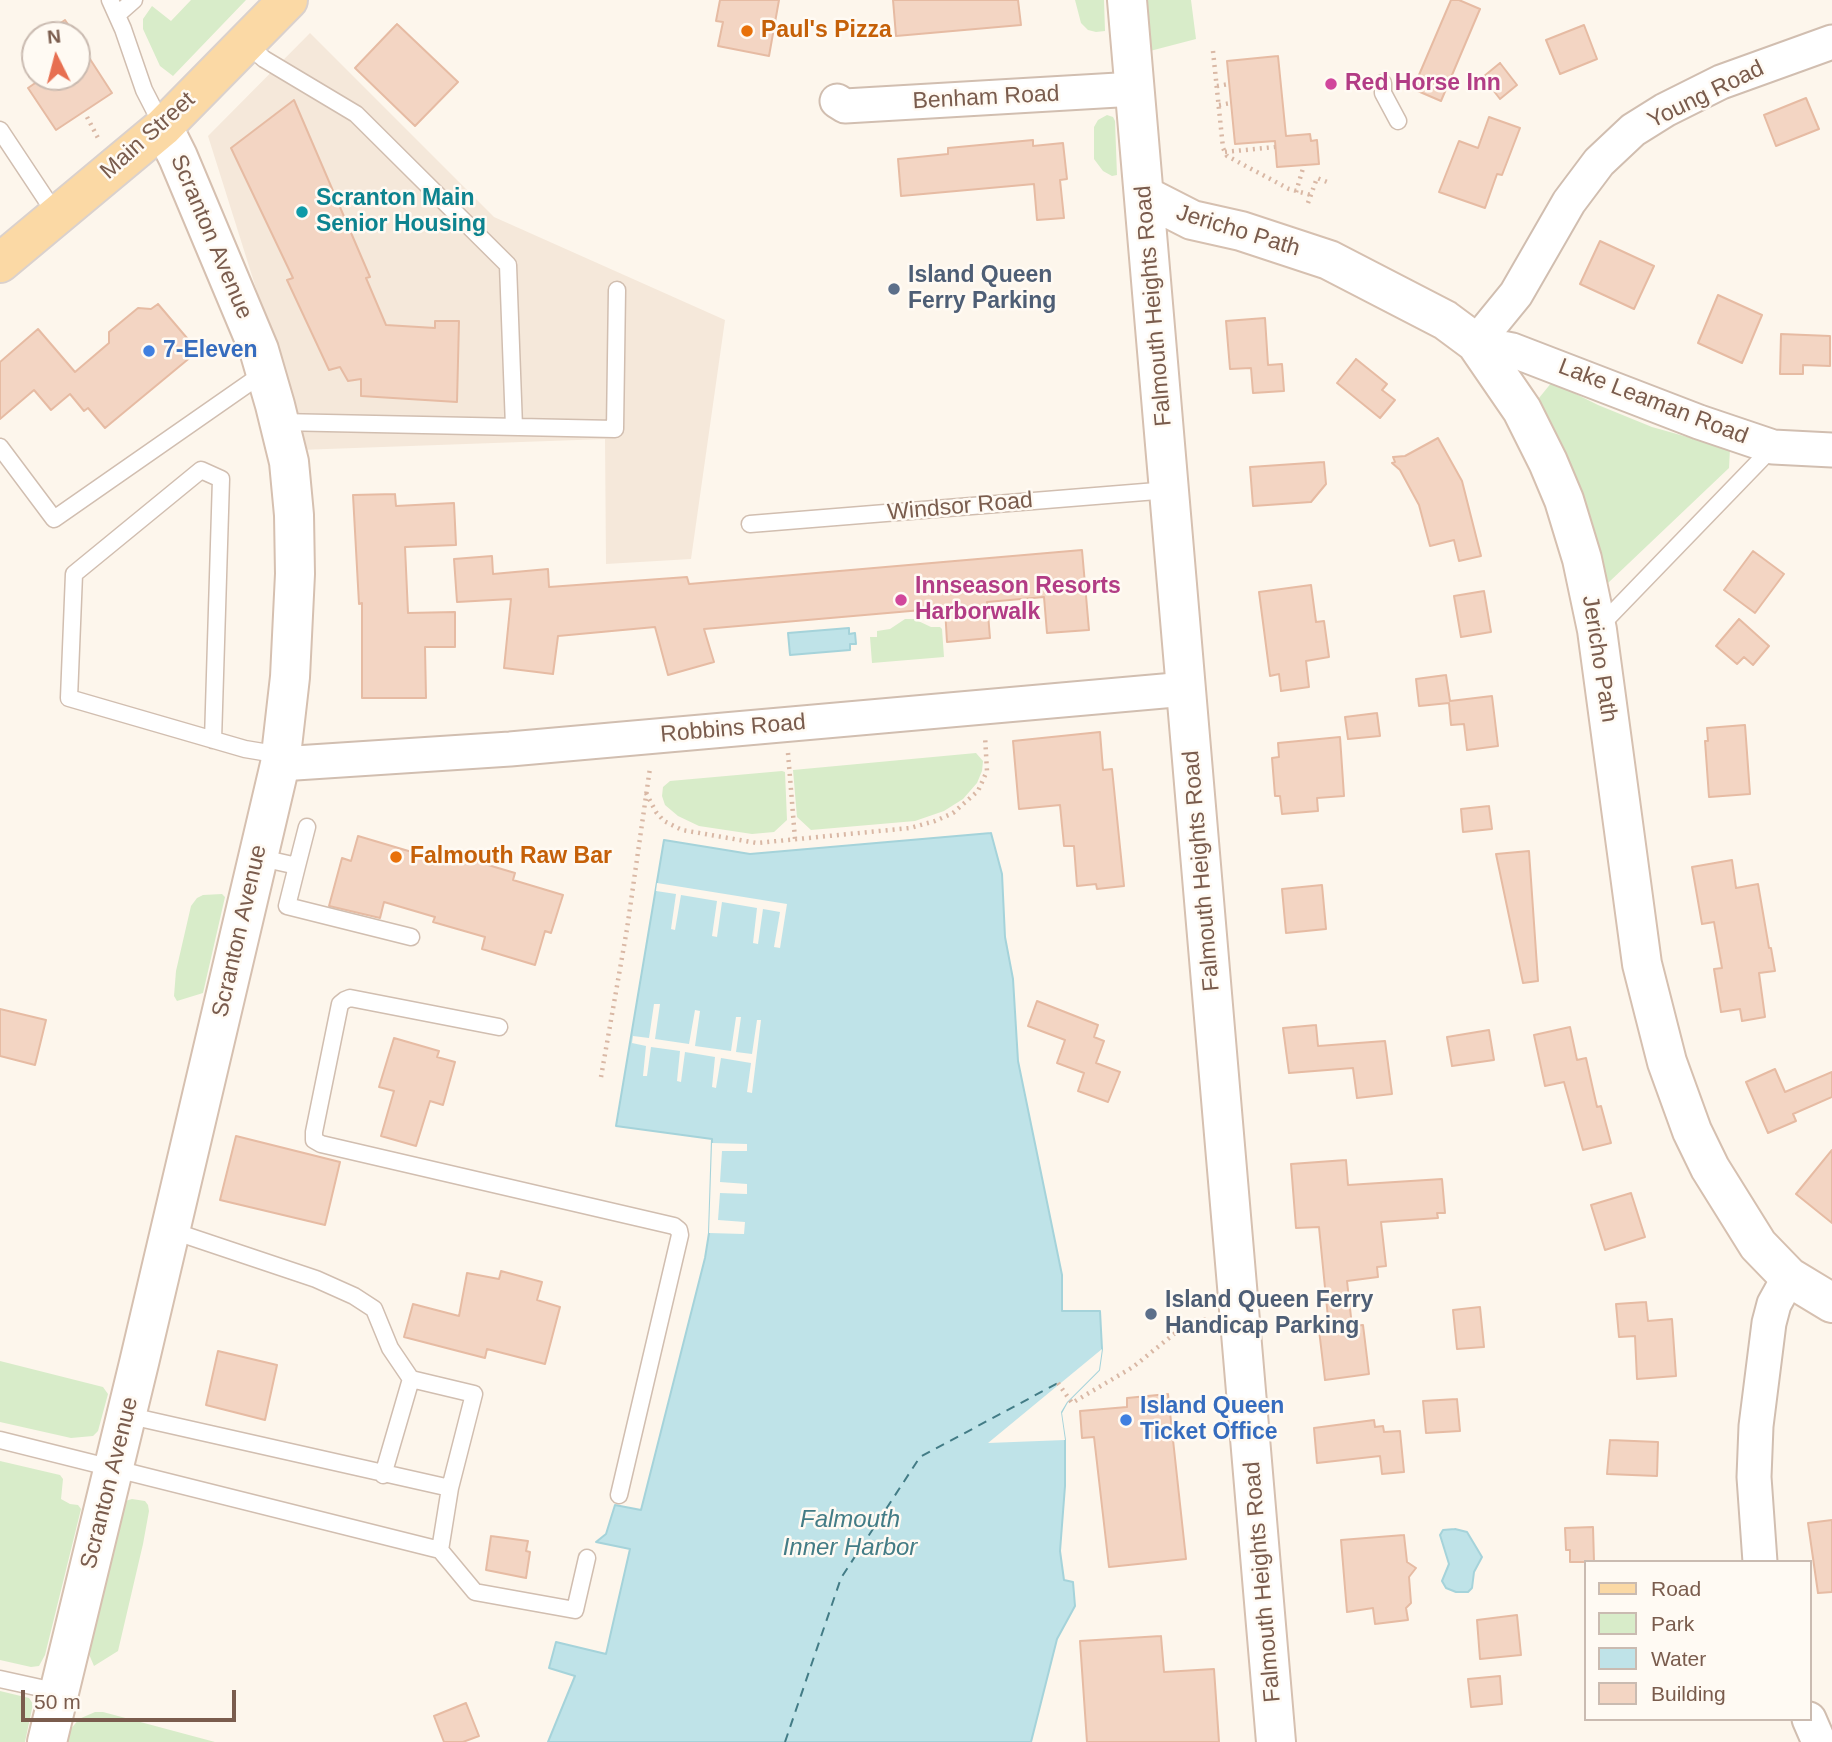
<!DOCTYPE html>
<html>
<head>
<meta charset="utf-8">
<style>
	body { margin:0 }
	#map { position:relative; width:1832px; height:1742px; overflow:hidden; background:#fdf6ec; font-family:Helvetica,sans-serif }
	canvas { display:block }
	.legend { position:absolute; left:1584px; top:1560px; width:228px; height:161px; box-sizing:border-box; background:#fffaf3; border:2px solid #cabbb1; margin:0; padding:9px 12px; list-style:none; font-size:21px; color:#7a5c4d }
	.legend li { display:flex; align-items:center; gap:14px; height:35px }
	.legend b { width:35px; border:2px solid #cabbb1 }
	.north { position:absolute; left:21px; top:21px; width:70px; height:70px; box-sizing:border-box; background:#fffaf3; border:2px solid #cabbb1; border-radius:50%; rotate:354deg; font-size:19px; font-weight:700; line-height:28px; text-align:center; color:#7a5c4d }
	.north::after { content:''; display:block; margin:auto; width:24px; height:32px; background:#e76f51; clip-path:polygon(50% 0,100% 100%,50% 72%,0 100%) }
	.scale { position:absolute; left:21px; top:1690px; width:215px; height:32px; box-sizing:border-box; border:4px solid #7a5c4d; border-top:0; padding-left:9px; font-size:21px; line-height:24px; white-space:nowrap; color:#7a5c4d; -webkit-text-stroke:5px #fffaf3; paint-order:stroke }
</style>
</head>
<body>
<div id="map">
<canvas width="1832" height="1742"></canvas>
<ul class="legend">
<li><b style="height:9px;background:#fbd9a5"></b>Road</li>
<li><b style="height:19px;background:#d8ecc9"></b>Park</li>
<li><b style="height:19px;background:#bfe3e8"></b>Water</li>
<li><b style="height:19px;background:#f3d5c3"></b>Building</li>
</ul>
<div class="north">N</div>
<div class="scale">50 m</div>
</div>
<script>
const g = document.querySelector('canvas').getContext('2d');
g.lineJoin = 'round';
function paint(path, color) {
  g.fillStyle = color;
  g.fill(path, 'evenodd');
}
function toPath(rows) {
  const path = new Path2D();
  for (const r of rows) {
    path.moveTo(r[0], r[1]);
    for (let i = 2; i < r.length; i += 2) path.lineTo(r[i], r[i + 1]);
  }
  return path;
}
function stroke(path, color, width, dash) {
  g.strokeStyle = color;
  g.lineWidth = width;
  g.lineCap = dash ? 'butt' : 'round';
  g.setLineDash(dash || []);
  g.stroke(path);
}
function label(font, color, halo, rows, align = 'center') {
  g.font = font + ' Helvetica,sans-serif';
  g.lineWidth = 5;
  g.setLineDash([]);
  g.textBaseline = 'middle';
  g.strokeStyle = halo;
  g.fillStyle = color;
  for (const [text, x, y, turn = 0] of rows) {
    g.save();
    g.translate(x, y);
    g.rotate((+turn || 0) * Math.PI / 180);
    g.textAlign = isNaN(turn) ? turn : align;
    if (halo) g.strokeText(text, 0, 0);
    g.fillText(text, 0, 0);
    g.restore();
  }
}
paint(toPath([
	[310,33,494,217,725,320,691,559,606,564,605,439,299,450,288,390,208,136]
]), '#f5e8da');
paint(toPath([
	[191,0,246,0,173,76,160,66,143,29,143,19,152,6,171,21],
	[1075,0,1104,0,1105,31,1096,32,1088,30,1081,23],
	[1143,0,1191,0,1196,39,1150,51],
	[1107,115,1113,117,1115,121,1117,175,1112,176,1103,171,1094,159,1094,127,1098,120],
	[1552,382,1598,405,1652,427,1730,449,1729,468,1608,583,1600,578,1569,470,1539,398],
	[905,619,914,619,931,627,940,627,942,629,944,657,872,663,870,637,877,637,877,631,890,629],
	[976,753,983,761,982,771,977,783,963,799,944,811,915,821,811,830,797,817,793,770],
	[782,771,785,772,787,820,774,832,752,834,699,826,678,816,665,805,662,796,663,787,670,781],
	[222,894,225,897,203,993,177,1001,174,996,176,971,191,906,197,898,203,895],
	[0,1361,103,1387,108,1394,98,1431,93,1436,71,1438,0,1422],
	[0,1461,60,1475,63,1479,61,1499,70,1504,78,1505,81,1509,45,1655,39,1666,31,1667,0,1660],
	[132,1499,145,1501,148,1505,149,1511,143,1544,118,1651,94,1666,88,1652,122,1502],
	[0,1691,29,1698,33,1704,25,1742,0,1742],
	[95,1712,103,1712,215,1742,67,1742,70,1730,79,1719]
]), '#d8ecc9');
const water = toPath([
	[849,628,849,634,855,633,856,644,850,644,850,650,790,655,788,633,849,628],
	[991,833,1002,874,1005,937,1013,979,1018,1061,1062,1275,1062,1311,1100,1311,1102,1349,1099,1370,1067,1402,1061,1413,1065,1440,1065,1486,1060,1551,1064,1580,1073,1582,1075,1606,1057,1639,1031,1742,548,1742,575,1676,549,1668,556,1642,606,1654,630,1549,596,1542,606,1534,615,1505,641,1510,705,1258,709,1233,712,1139,616,1126,664,840,750,854,991,833],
	[1455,1529,1467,1532,1482,1557,1474,1572,1472,1588,1468,1592,1456,1592,1446,1588,1442,1581,1449,1564,1440,1535,1443,1530,1455,1529]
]);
paint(water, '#bfe3e8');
stroke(water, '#a5d3da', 2);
paint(toPath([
	[657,883,787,904,780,948,774,947,780,912,763,909,758,944,753,943,757,908,722,902,717,937,712,936,717,901,681,895,675,930,671,929,676,894,656,891],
	[654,1004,660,1004,655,1039,689,1044,695,1010,700,1011,695,1046,731,1051,736,1017,741,1017,736,1052,752,1054,757,1020,761,1020,752,1093,747,1092,751,1063,721,1058,716,1088,712,1087,715,1057,685,1052,681,1082,677,1081,680,1051,651,1047,647,1076,643,1076,646,1046,632,1043,633,1036,649,1038],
	[712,1143,747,1144,747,1151,722,1151,720,1182,747,1184,747,1194,720,1193,718,1220,745,1222,744,1234,709,1233],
	[1102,1349,1099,1370,1067,1402,1061,1412,1065,1440,988,1443]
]), '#fdf6ec');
stroke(toPath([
	[785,1742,841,1578,920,1457,1058,1383]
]), '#437c86', 2, [9, 7]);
const building = toPath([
	[720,0,779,0,769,56,718,46,723,22,716,21,720,0],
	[893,0,1018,0,1021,25,896,36,893,0],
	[1451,0,1459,0,1480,9,1441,101,1413,89,1451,0],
	[65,20,75,35,43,35,65,20],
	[397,24,458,82,415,126,355,68,397,24],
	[1584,25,1597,59,1560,74,1546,40,1584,25],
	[77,39,112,93,56,130,28,88,41,79,40,77,77,77,77,39],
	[35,40,35,68,23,48,35,40],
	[1278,56,1286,136,1310,134,1311,141,1317,140,1319,164,1277,167,1275,141,1235,144,1227,61,1278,56],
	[1500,63,1517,85,1500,99,1483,77,1500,63],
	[1806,98,1819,129,1776,146,1764,115,1806,98],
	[294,100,370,277,366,278,386,325,435,328,435,321,459,321,457,402,361,396,361,379,348,381,340,367,329,370,287,280,293,278,231,148,294,100],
	[1489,117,1520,128,1502,175,1497,174,1485,208,1439,192,1459,141,1478,148,1489,117],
	[1033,140,1033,146,1063,143,1067,179,1060,180,1064,218,1037,220,1034,184,901,196,898,159,948,154,948,148,1033,140],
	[1600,241,1654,266,1634,309,1580,284,1600,241],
	[1718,295,1762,315,1742,363,1698,343,1718,295],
	[158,304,198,351,105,428,88,408,84,411,70,394,51,410,34,390,0,419,0,362,38,329,75,372,109,343,109,332,138,308,151,309,158,304],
	[1265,318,1268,365,1282,364,1284,391,1253,393,1251,368,1230,369,1226,321,1265,318],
	[1781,334,1830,336,1830,366,1803,365,1803,374,1780,374,1781,334],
	[1356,359,1387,384,1382,390,1395,400,1380,418,1337,383,1356,359],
	[1438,438,1462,481,1481,556,1459,561,1454,540,1430,546,1419,505,1400,470,1392,463,1395,462,1393,457,1405,456,1438,438],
	[1324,462,1326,484,1311,502,1253,506,1250,467,1324,462],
	[395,494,396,506,454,503,456,545,405,547,408,613,455,612,455,647,425,647,426,698,362,698,362,603,359,604,353,495,395,494],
	[1082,550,1089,630,1047,633,1044,597,987,602,990,638,947,642,945,608,704,629,714,662,668,675,655,627,558,636,553,674,504,668,511,599,457,602,454,559,492,556,493,574,548,569,549,587,687,577,689,584,1082,550],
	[1753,551,1784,574,1755,613,1724,590,1753,551],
	[1311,585,1316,622,1324,621,1329,657,1306,661,1309,687,1281,691,1279,674,1270,676,1259,592,1311,585],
	[1484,591,1491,632,1461,637,1454,596,1484,591],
	[1739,619,1769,646,1753,665,1744,657,1737,664,1716,646,1739,619],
	[1446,675,1450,701,1492,696,1498,746,1467,750,1464,724,1451,725,1449,703,1419,706,1416,679,1446,675],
	[1377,713,1380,736,1348,739,1345,717,1377,713],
	[1745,725,1750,794,1709,797,1705,741,1708,741,1707,728,1745,725],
	[1100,732,1103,770,1112,769,1124,886,1097,889,1096,884,1077,886,1074,846,1064,846,1060,805,1019,809,1013,741,1100,732],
	[1340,737,1344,796,1317,798,1318,811,1282,814,1280,796,1275,796,1272,758,1279,757,1278,743,1340,737],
	[1489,806,1492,829,1463,832,1461,809,1489,806],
	[358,836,449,863,451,854,515,873,513,880,563,895,551,933,545,931,535,965,482,949,485,937,433,922,435,917,384,902,380,918,329,906,342,858,351,861,358,836],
	[1529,851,1538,981,1523,983,1496,854,1529,851],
	[1732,860,1736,888,1758,884,1769,948,1771,948,1775,971,1759,973,1765,1017,1742,1021,1740,1009,1721,1012,1714,969,1722,968,1714,922,1702,924,1692,867,1732,860],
	[1322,885,1326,929,1286,933,1282,889,1322,885],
	[1037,1001,1098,1025,1094,1037,1104,1041,1096,1063,1120,1072,1108,1102,1078,1091,1084,1073,1057,1063,1065,1040,1028,1026,1037,1001],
	[0,1009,46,1020,35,1065,0,1056,0,1009],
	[1316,1025,1318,1046,1385,1041,1392,1094,1357,1098,1353,1068,1289,1073,1283,1028,1316,1025],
	[1570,1027,1577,1060,1586,1058,1597,1107,1601,1106,1611,1143,1583,1150,1564,1082,1545,1086,1534,1035,1570,1027],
	[1489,1030,1494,1060,1452,1066,1447,1037,1489,1030],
	[394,1038,439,1051,437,1057,455,1062,443,1105,430,1101,416,1146,381,1136,394,1091,379,1087,394,1038],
	[1775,1069,1785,1092,1832,1072,1832,1097,1793,1114,1796,1121,1768,1133,1746,1082,1775,1069],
	[236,1136,340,1162,325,1225,220,1200,236,1136],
	[1832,1150,1832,1223,1796,1194,1832,1150],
	[1346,1160,1348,1185,1442,1179,1445,1213,1437,1213,1438,1218,1381,1222,1386,1266,1377,1267,1378,1277,1347,1281,1352,1326,1363,1325,1369,1374,1325,1380,1319,1330,1329,1328,1319,1227,1296,1228,1291,1164,1346,1160],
	[1631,1193,1645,1237,1605,1250,1591,1205,1631,1193],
	[501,1271,542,1282,537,1300,560,1307,545,1364,487,1349,485,1358,404,1337,413,1304,459,1316,467,1273,499,1279,501,1271],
	[1646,1302,1648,1321,1672,1319,1676,1376,1637,1379,1635,1336,1619,1337,1616,1304,1646,1302],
	[1480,1307,1484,1347,1457,1349,1453,1310,1480,1307],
	[218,1351,277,1365,265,1420,206,1405,218,1351],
	[1168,1394,1186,1559,1109,1567,1094,1437,1082,1438,1080,1411,1127,1407,1127,1398,1168,1394],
	[1457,1399,1460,1431,1426,1433,1423,1401,1457,1399],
	[1374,1420,1375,1427,1383,1426,1384,1432,1400,1431,1404,1472,1382,1474,1380,1456,1317,1463,1314,1428,1374,1420],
	[1610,1440,1658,1442,1657,1476,1607,1474,1610,1440],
	[1832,1520,1832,1592,1818,1593,1808,1523,1832,1520],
	[1593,1527,1594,1562,1570,1562,1570,1550,1566,1550,1565,1528,1593,1527],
	[1404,1535,1407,1562,1416,1568,1409,1577,1411,1603,1406,1608,1408,1620,1375,1624,1373,1608,1347,1612,1341,1540,1404,1535],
	[491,1536,528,1541,526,1551,530,1552,526,1578,486,1570,491,1536],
	[1517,1615,1521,1655,1480,1659,1477,1620,1517,1615],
	[1161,1636,1164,1672,1214,1669,1219,1742,1087,1742,1080,1641,1161,1636],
	[1500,1676,1502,1704,1471,1707,1468,1679,1500,1676],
	[466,1703,479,1736,463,1742,444,1742,434,1716,466,1703]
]);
paint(building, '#f3d5c3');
stroke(building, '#e6bba3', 2);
const lane = toPath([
	[110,0,123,29,144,90,163,127],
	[117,15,134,0],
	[246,43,264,59,356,114,508,265,514,427],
	[1383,83,1383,93,1398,121],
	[0,130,57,216],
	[279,422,615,429,617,290],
	[0,447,54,519,265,372],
	[750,524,1169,490],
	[1598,628,1773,447],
	[213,740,221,479,201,470,74,574,69,698,245,749,281,755],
	[257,857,297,866,287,906,411,937],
	[297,866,307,827],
	[499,1027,350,998,345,1000,340,1004,314,1132,314,1140,321,1144,674,1226,679,1230,680,1235,619,1495],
	[170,1230,316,1279,354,1296,374,1309,390,1348,411,1379,383,1475],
	[126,1415,450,1488,474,1394,411,1379],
	[0,1440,440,1550,450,1488],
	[440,1550,475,1592,575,1610,587,1558],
	[0,1679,59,1692]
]);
const street = toPath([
	[1832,42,1721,82,1665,110,1633,130,1599,162,1569,202,1516,294,1476,343,1512,350,1699,422,1773,447,1832,450],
	[837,101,845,106,1135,89],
	[280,764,510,749,1186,689],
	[1760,1562,1754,1477,1756,1426,1769,1323,1774,1304,1789,1277],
	[1809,1719,1819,1742]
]);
const secondary = toPath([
	[1127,0,1276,1742],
	[1145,196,1192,220,1241,231,1329,260,1445,320,1476,343,1522,410,1548,462,1564,500,1582,559,1597,630,1642,964,1667,1062,1692,1131,1710,1168,1758,1245,1789,1277,1832,1303],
	[47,1742,139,1363,280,764,290,677,295,574,294,515,289,462,275,405,259,350,178,157,163,127]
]);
const primary = toPath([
	[0,263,163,127,288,0]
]);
stroke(lane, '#d1beb0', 19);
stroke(street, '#d1beb0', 37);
stroke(secondary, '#d6c0b0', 42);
stroke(primary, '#dad1cd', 42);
stroke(toPath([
	[1213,51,1223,148,1227,156,1289,189,1311,195],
	[1217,86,1229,84],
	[1219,105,1231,103],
	[87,117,98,138],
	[1225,152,1275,147],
	[1296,192,1304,165],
	[1308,203,1317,178,1330,183],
	[788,753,795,839],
	[646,793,656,812,664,821,682,830,757,843,910,828,935,821,953,813,978,791,987,771,985,736],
	[601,1077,627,929,650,768],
	[1058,1383,1072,1403,1133,1367,1189,1322,1209,1319]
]), '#d9b8a5', 4.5, [2, 5]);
stroke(lane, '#fff', 16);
stroke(street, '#fff', 33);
stroke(secondary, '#fff', 38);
stroke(primary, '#fbd9a5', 38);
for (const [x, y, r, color] of [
	[747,31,7,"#e8710a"],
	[1331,84,7,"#d1479c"],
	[302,212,7,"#0f9aa8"],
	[894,289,7,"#5c6f8a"],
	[149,351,7,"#3f7fe0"],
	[901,600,7,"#d1479c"],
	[396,857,7,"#e8710a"],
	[1151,1314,7,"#5c6f8a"],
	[1126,1420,7,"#3f7fe0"]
]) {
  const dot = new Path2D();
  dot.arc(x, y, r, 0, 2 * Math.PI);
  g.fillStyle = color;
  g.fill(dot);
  stroke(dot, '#fffaf3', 2.5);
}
label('bold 23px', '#c56008', '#fffaf3', [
	["Paul's Pizza",761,31],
	["Falmouth Raw Bar",410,857]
], 'left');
label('bold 23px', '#b23c85', '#fffaf3', [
	["Red Horse Inn",1345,84],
	["Innseason Resorts",915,587],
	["Harborwalk",915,613]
], 'left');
label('23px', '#7a5c4d', '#fffaf3', [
	["Young Road",1706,95,-26],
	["Benham Road",986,98,-3],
	["Main Street",148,136,-42],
	["Jericho Path",1238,231,17],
	["Scranton Avenue",211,237,67],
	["Falmouth Heights Road",1154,306,-95],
	["Lake Leaman Road",1653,402,21],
	["Windsor Road",960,507,-5],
	["Jericho Path",1599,659,81],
	["Robbins Road",733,729,-5],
	["Falmouth Heights Road",1202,871,-95],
	["Scranton Avenue",240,931,-77],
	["Scranton Avenue",110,1483,-76],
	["Falmouth Heights Road",1263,1582,-95]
]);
label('bold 23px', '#0d838f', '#fffaf3', [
	["Scranton Main",316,199],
	["Senior Housing",316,225]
], 'left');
label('bold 23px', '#4e5e75', '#fffaf3', [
	["Island Queen",908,276],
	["Ferry Parking",908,302],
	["Island Queen Ferry",1165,1301],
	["Handicap Parking",1165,1327]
], 'left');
label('bold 23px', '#366cbe', '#fffaf3', [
	["7-Eleven",163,351],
	["Island Queen",1140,1407],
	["Ticket Office",1140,1433]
], 'left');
label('italic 24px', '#437c86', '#fffaf3', [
	["Falmouth",850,1520],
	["Inner Harbor",850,1548]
]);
</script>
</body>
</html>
